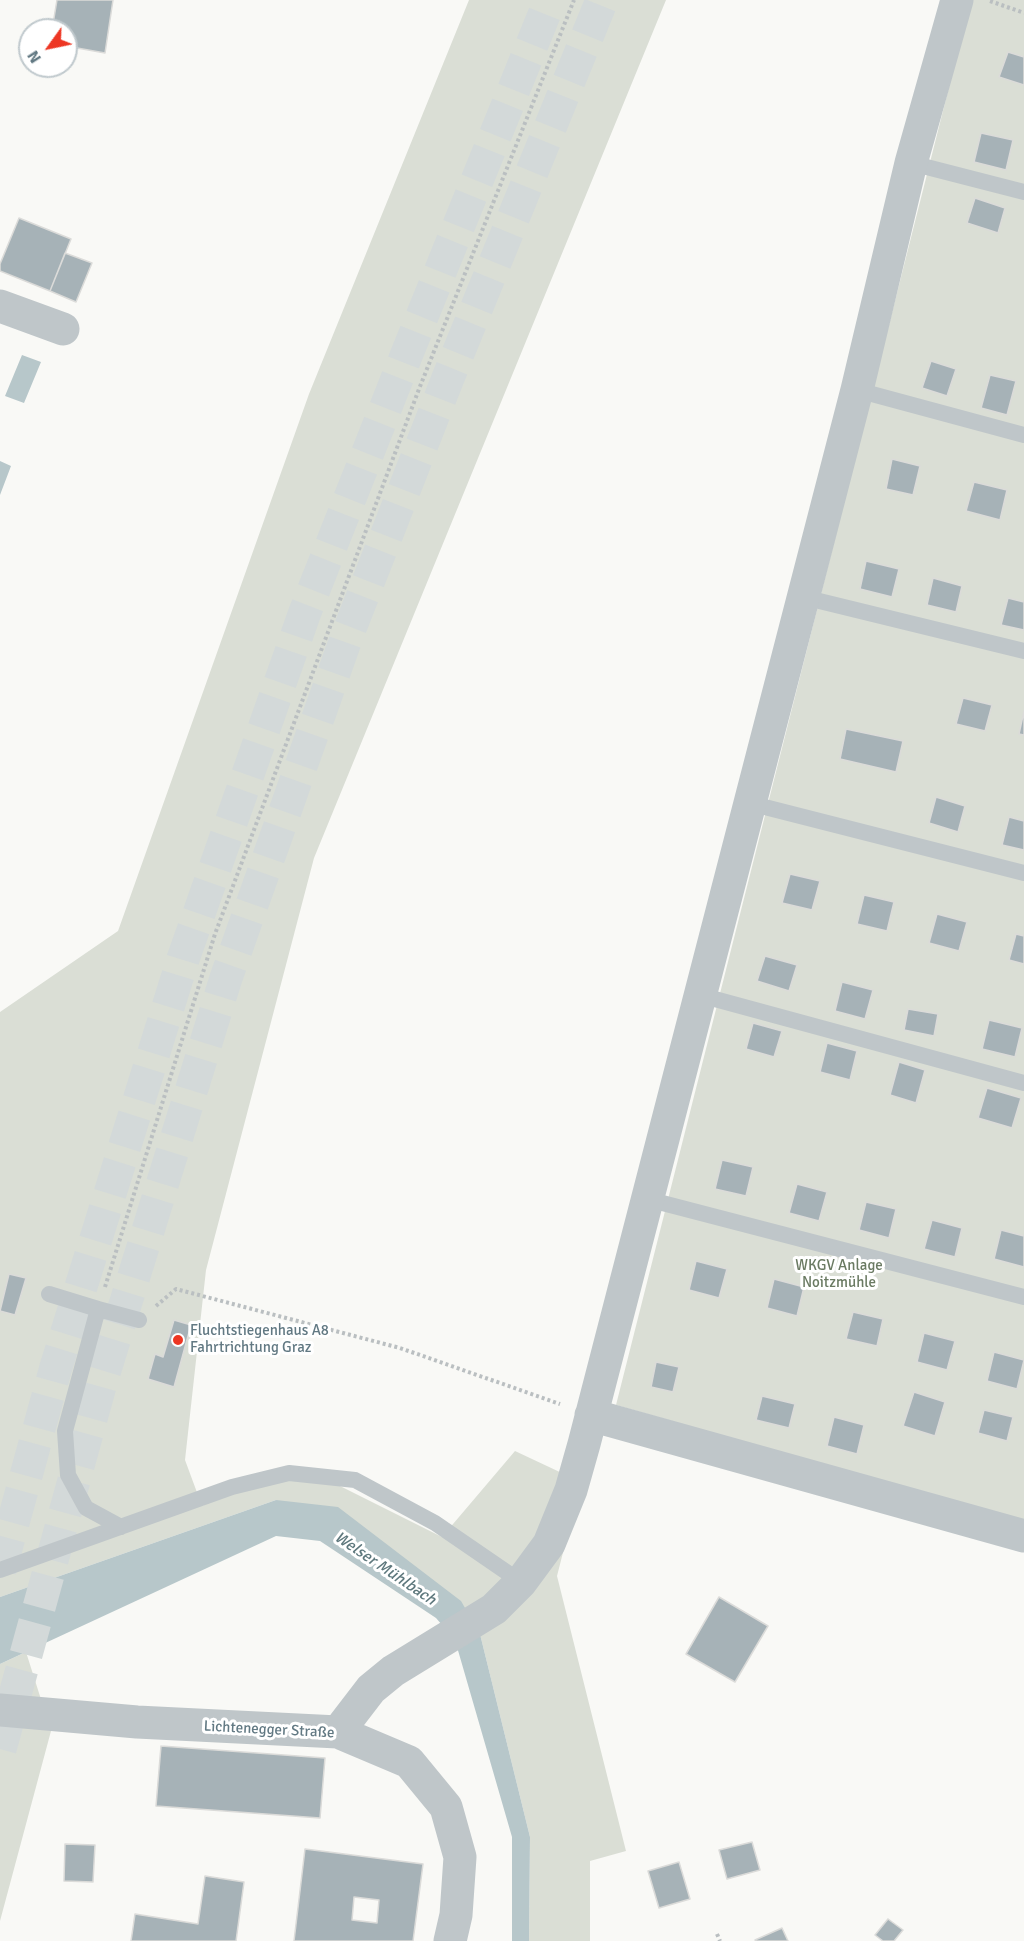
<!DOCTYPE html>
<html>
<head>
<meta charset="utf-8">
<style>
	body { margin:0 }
	#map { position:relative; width:1024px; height:1941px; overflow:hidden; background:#f9f9f6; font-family:Signika,sans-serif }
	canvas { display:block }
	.north { position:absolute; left:18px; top:18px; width:60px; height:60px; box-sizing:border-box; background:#fff; border:2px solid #c0c9cd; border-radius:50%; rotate:237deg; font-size:16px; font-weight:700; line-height:24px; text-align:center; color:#627983 }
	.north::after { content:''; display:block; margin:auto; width:21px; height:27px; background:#ed3623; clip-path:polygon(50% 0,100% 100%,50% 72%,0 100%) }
</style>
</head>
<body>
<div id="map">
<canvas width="1024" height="1941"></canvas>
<div class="north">N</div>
</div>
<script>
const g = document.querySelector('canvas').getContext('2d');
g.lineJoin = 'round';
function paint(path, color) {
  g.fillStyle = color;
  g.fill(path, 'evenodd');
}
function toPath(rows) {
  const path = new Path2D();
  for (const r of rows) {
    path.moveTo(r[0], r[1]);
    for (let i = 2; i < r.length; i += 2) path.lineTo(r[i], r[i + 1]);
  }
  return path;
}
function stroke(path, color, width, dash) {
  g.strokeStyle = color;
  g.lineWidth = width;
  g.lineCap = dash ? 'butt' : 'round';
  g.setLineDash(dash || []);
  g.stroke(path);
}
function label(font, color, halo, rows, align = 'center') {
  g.font = font + ' Signika,sans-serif';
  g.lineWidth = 6;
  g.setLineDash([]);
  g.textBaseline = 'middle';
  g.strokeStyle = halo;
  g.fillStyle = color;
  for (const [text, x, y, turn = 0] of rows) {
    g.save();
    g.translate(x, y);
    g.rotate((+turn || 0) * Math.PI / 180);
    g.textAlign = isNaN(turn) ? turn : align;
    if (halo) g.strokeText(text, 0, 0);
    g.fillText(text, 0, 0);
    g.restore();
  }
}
paint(toPath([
	[469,0,666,0,314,858,206,1270,185,1460,202,1506,259,1479,326,1479,442,1537,515,1451,581,1482,557,1576,626,1851,590,1861,590,1941,529,1941,530,1837,480,1634,276,1500,0,1597,0,1012,118,931,309,394],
	[970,0,1024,0,1024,1522,616,1405,970,4],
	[26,1652,51,1731,0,1921,0,1664]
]), '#daded5');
paint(toPath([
	[22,355,41,362,24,403,5,396],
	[0,461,11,466,0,495],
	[276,1500,338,1507,461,1601,480,1634,530,1837,529,1941,512,1941,512,1837,455,1640,436,1618,320,1541,276,1536,0,1664,0,1597]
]), '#b7c7ca');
const building = toPath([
	[57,0,113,0,105,53,66,46,66,30,52,30,57,0],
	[1008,52,1024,57,1024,85,999,77,1008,52],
	[981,133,1013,140,1006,170,974,162,981,133],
	[975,198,1005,208,998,233,967,223,975,198],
	[19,218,71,239,50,291,0,271,0,264,19,218],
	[65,253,92,263,76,302,50,291,65,253],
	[931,361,956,369,947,396,922,388,931,361],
	[990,375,1016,381,1007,415,981,408,990,375],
	[892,459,920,466,913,495,886,489,892,459],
	[974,482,1007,490,1000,520,966,511,974,482],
	[866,561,899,569,892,597,860,589,866,561],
	[933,578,962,586,956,612,927,605,933,578],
	[1008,598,1024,602,1024,630,1001,625,1008,598],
	[963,698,992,705,985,731,956,724,963,698],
	[1024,711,1024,735,1019,734,1024,711],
	[846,729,903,741,896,772,840,759,846,729],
	[936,797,965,806,958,832,929,823,936,797],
	[1009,817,1024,821,1024,850,1002,845,1009,817],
	[790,874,820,881,812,910,782,903,790,874],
	[864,895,894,902,887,931,857,924,864,895],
	[937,914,967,922,959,951,929,943,937,914],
	[1016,934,1024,936,1024,964,1009,960,1016,934],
	[765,956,797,965,789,991,757,981,765,956],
	[842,982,873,990,865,1019,835,1011,842,982],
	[908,1009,938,1014,934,1036,904,1030,908,1009],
	[989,1020,1022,1028,1015,1057,982,1049,989,1020],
	[753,1023,782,1031,774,1057,746,1049,753,1023],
	[827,1043,857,1051,850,1080,820,1072,827,1043],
	[899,1062,925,1070,916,1103,890,1095,899,1062],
	[987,1088,1021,1098,1012,1128,978,1118,987,1088],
	[722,1160,753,1167,746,1196,715,1189,722,1160],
	[797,1184,827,1192,819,1221,789,1213,797,1184],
	[866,1202,896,1209,889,1238,859,1230,866,1202],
	[932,1220,962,1228,955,1257,924,1249,932,1220],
	[1001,1230,1024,1236,1024,1267,994,1259,1001,1230],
	[696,1261,727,1269,719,1298,689,1290,696,1261],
	[9,1274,26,1278,15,1315,0,1311,9,1274],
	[774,1279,804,1287,797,1316,767,1308,774,1279],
	[853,1312,883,1319,877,1346,846,1339,853,1312],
	[174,1320,191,1325,174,1387,148,1379,155,1354,163,1357,174,1320],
	[924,1333,955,1341,947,1370,917,1362,924,1333],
	[994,1352,1024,1360,1017,1389,987,1381,994,1352],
	[656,1362,679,1367,673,1392,651,1387,656,1362],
	[914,1392,945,1402,935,1436,903,1426,914,1392],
	[762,1396,795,1404,789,1428,756,1420,762,1396],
	[984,1410,1013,1417,1007,1441,978,1433,984,1410],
	[834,1417,864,1425,857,1454,827,1446,834,1417],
	[719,1597,768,1626,735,1682,686,1654,719,1597],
	[161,1746,325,1758,320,1818,156,1806,161,1746],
	[752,1842,760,1870,727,1879,719,1850,752,1842],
	[65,1844,95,1845,93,1882,64,1881,65,1844],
	[305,1849,423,1864,413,1941,294,1941,305,1849],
	[354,1897,379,1900,377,1923,352,1920,354,1897],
	[679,1862,690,1899,659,1908,648,1871,679,1862],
	[205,1876,244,1882,236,1941,131,1941,135,1914,198,1924,205,1876],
	[888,1919,903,1930,894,1941,883,1941,875,1935,888,1919],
	[782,1928,788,1941,756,1941,755,1940,782,1928]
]);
paint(building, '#a6b2b7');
stroke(building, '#dbdbd9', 1.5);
stroke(toPath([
	[0,1570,56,1367,183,959,305,612,406,356,550,0],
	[0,1749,100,1386,226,978,347,636,448,378,602,0]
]), '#d3d9d9', 33, [33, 16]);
stroke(toPath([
	[990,1,1024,13],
	[105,1287,215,934,419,389,574,0],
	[156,1306,176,1289,400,1348,560,1404],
	[717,1934,720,1941]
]), '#babfc1', 4, [3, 3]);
stroke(toPath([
	[911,163,1024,192],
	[857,390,1024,435],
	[803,597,1024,651],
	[749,803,1024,873],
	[700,995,1024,1083],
	[647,1199,1024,1297],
	[49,1294,98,1309,65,1431,68,1475,86,1508,121,1527],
	[98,1309,139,1320],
	[0,1570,232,1487,289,1473,355,1480,435,1523,521,1582]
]), '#bfc6c9', 16);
stroke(toPath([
	[0,306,63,329],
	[591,1415,1024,1536],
	[0,1710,137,1722,338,1732,409,1762,446,1807,460,1857,456,1915,450,1941],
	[338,1732,371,1689,393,1671,494,1609,521,1582,549,1544,571,1490,584,1444,857,390,911,163,957,0]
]), '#bfc6c9', 33);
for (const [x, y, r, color] of [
	[178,1340,6,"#ed3623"]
]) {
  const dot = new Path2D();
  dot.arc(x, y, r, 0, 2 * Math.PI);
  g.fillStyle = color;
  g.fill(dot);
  stroke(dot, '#fff', 2);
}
label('15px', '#6a7a62', '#fff', [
	["WKGV Anlage",839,1266],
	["Noitzmühle",839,1283]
]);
label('15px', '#627983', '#fff', [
	["Fluchtstiegenhaus A8",190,1331],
	["Fahrtrichtung Graz",190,1348]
], 'left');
label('15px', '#627983', '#fff', [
	["Lichtenegger Straße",269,1730,3]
]);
label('italic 16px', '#5e787d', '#fff', [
	["Welser Mühlbach",385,1569,34]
]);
</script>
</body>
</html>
